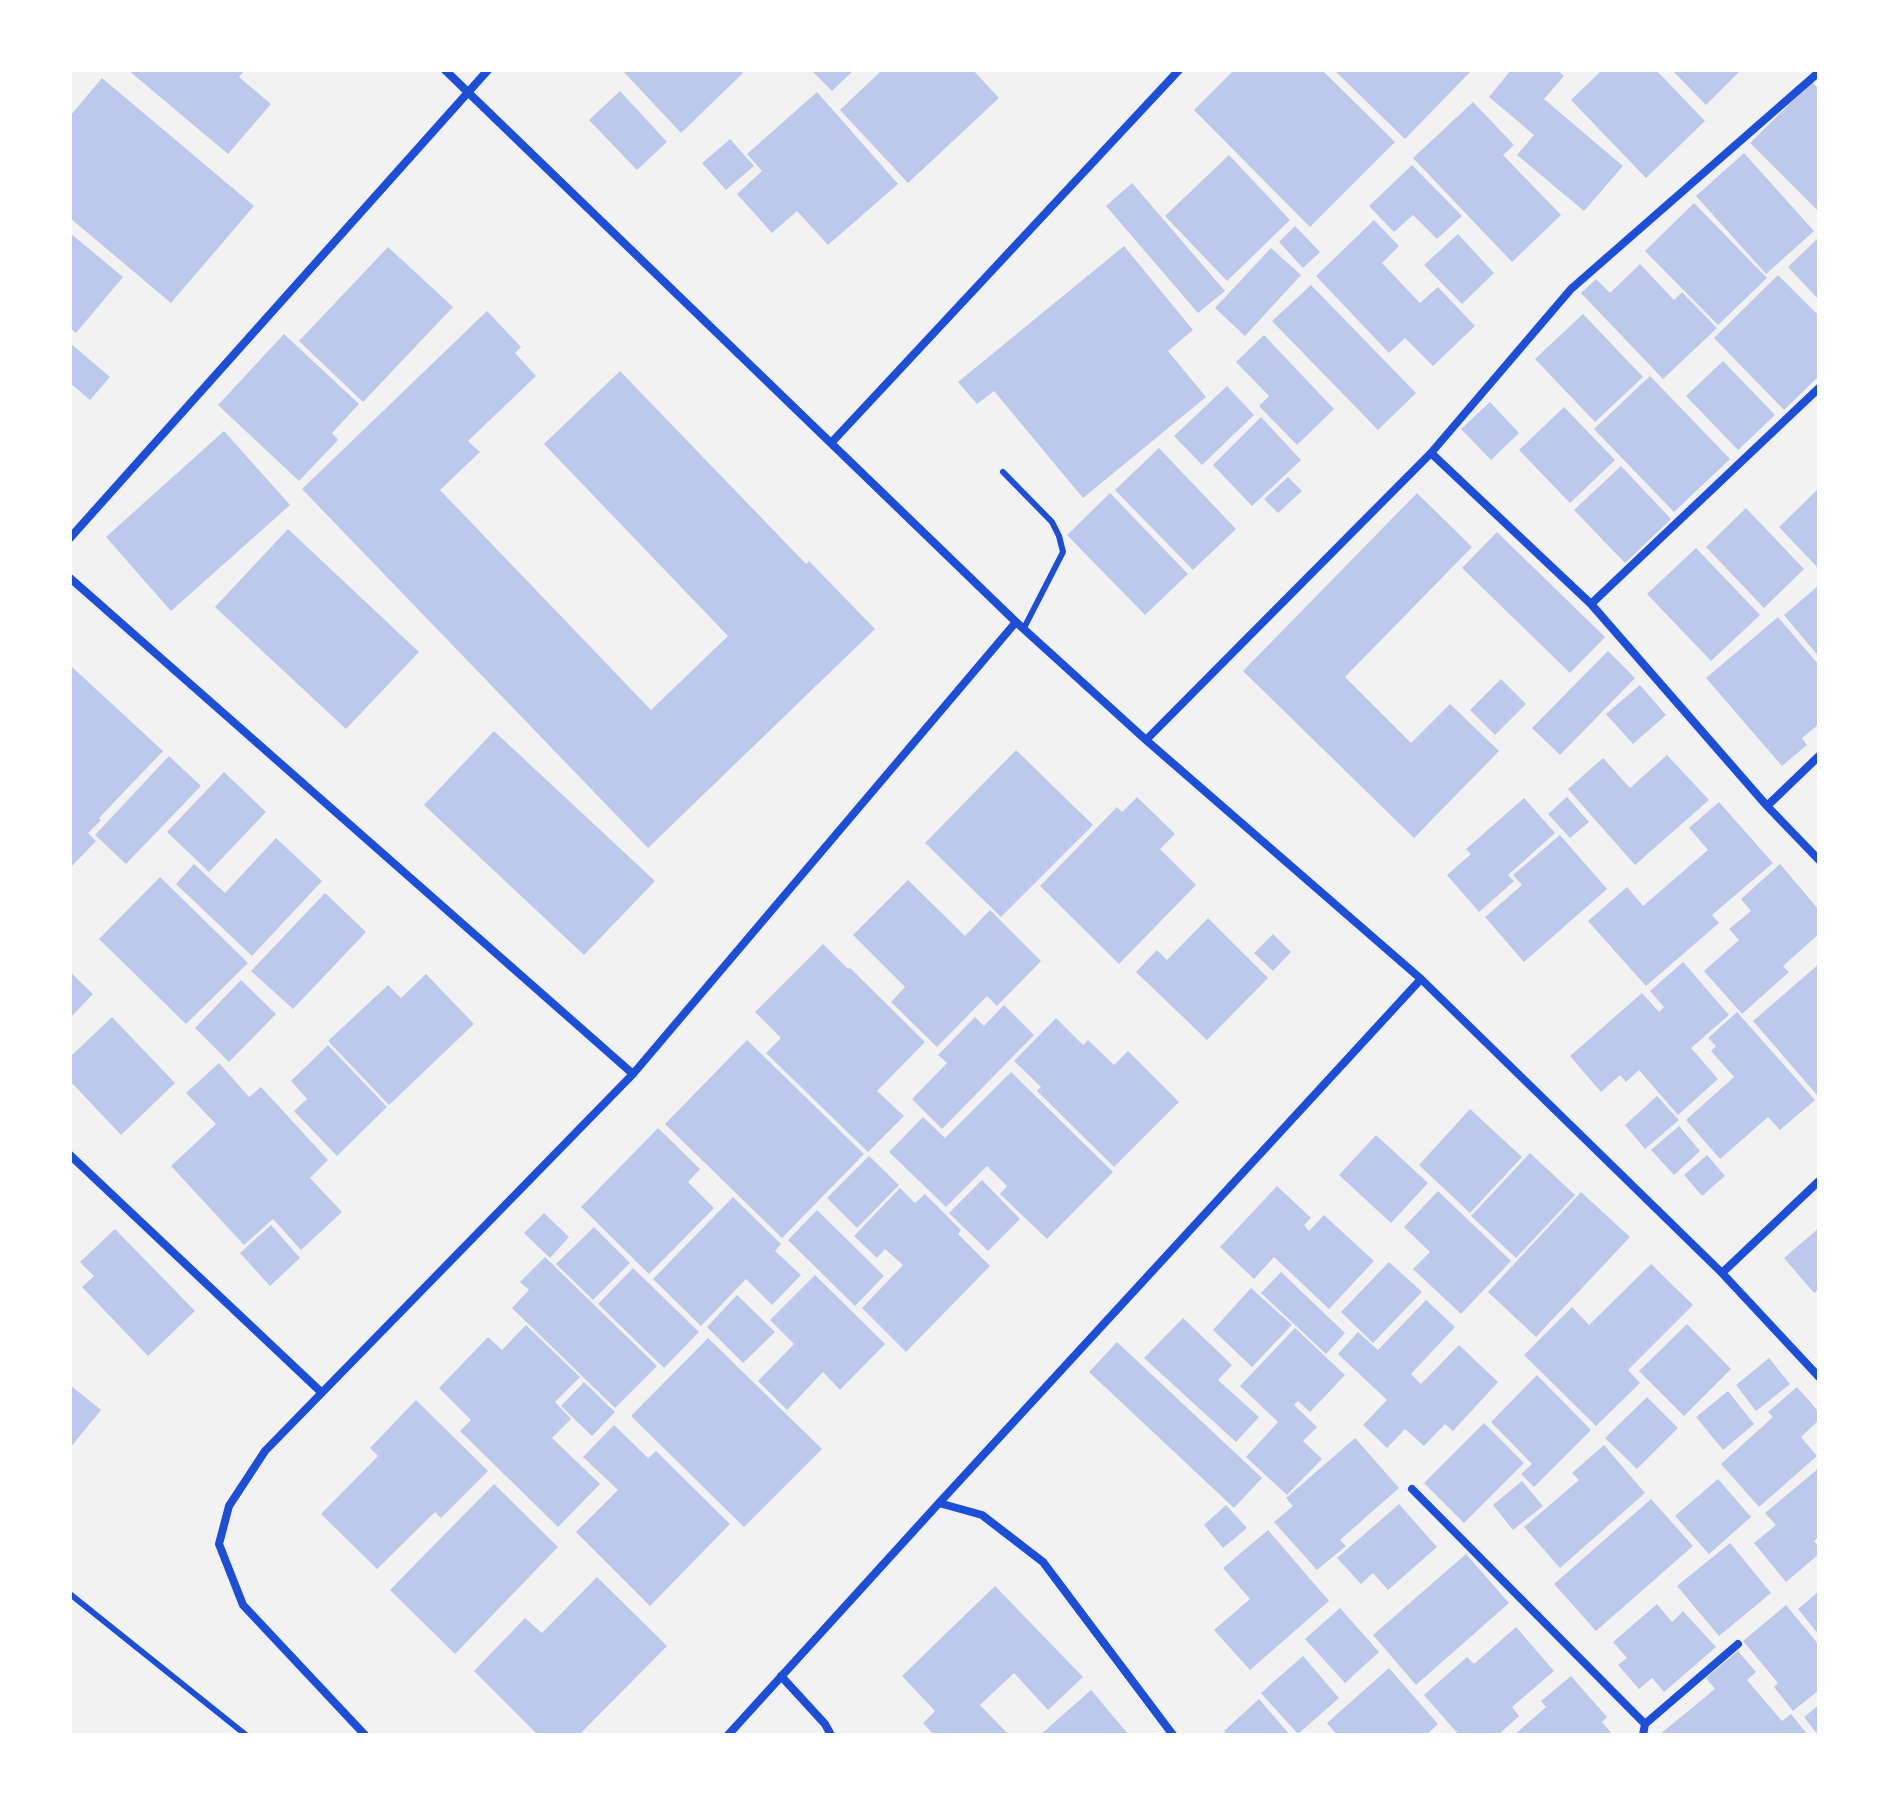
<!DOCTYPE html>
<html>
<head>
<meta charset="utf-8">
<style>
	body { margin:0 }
	#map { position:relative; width:1889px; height:1805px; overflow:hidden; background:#f2f2f2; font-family:"Fira Sans",sans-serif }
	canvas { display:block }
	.frame { position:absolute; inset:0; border:72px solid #fff; pointer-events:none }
</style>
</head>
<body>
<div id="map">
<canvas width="1889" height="1805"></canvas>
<div class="frame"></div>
</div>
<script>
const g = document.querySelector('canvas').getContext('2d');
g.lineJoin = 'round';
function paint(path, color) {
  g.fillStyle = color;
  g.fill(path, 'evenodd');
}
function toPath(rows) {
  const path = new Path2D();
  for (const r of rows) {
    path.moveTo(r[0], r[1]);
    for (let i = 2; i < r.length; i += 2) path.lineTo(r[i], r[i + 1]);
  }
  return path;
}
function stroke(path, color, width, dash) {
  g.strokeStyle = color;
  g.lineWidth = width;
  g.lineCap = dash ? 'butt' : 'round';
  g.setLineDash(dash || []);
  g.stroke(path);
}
paint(toPath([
	[128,70,245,70,239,77,271,104,228,154],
	[622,70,741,70,743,73,681,133],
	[811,70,854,70,832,91],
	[882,70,973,70,999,98,908,183,840,110],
	[1234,70,1322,70,1395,142,1310,227,1194,110],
	[1334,70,1472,70,1405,139],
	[1511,70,1557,70,1564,76,1544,99,1623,166,1584,211,1517,155,1534,135,1489,97],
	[1602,70,1656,70,1705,121,1646,178,1571,100],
	[1672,70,1741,70,1706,105],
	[102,78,254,206,171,303,70,218,70,116],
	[1812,82,1819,89,1819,212,1750,143],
	[620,91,667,142,637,170,589,120],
	[817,92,898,184,828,245,797,211,772,233,737,194,762,171,747,154],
	[1473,102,1514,145,1503,155,1561,215,1512,262,1413,158],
	[730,139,754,166,726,190,702,163],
	[1744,153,1814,231,1766,274,1696,196],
	[1229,155,1290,220,1227,281,1165,216],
	[1412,165,1462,216,1437,239,1413,215,1394,232,1369,206],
	[1132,183,1225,291,1198,313,1106,206],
	[1694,203,1767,278,1718,325,1645,251],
	[1374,220,1399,246,1382,263,1420,303,1438,287,1475,326,1433,366,1405,338,1389,353,1316,276],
	[1295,226,1320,252,1303,268,1279,242],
	[70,233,123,277,76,333,70,328],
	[1458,234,1494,273,1462,304,1424,265],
	[1817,239,1819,241,1819,300,1788,267],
	[1124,246,1193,330,1168,351,1206,397,1083,498,994,391,977,404,958,382],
	[388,247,453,307,363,402,299,341],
	[1271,248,1301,275,1245,336,1215,308],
	[1640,264,1674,300,1682,292,1717,328,1663,379,1581,293,1596,279,1610,293],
	[1778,275,1819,316,1819,376,1784,410,1714,338],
	[1311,285,1416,393,1378,430,1272,321],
	[487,311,521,347,515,353,536,376,468,441,480,452,440,490,651,710,728,636,544,444,620,371,806,564,809,561,875,629,648,848,302,489],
	[1583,314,1643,377,1595,422,1535,359],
	[284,334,359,404,332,433,338,440,299,481,218,405],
	[1264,335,1334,409,1297,445,1259,406,1269,396,1236,362],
	[70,343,110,377,90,400,70,383],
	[1723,361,1775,415,1738,450,1686,396],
	[1650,376,1730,459,1674,512,1594,429],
	[1227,386,1254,415,1202,465,1174,436],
	[1490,402,1519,433,1491,460,1461,429],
	[1564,407,1615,460,1570,503,1519,450],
	[1261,417,1301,460,1252,506,1213,465],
	[224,431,290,505,171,611,106,537],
	[1159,448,1236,529,1193,570,1115,490],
	[1621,466,1671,519,1625,563,1574,510],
	[1288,477,1302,491,1278,513,1264,499],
	[1819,488,1819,565,1817,567,1779,527],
	[1110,493,1188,574,1145,615,1067,535],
	[1417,493,1472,547,1345,677,1411,743,1450,704,1499,751,1414,838,1243,671],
	[1746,508,1804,569,1764,608,1706,547],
	[288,529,419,652,346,729,215,607],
	[1497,532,1605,637,1570,673,1462,568],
	[1696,548,1760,615,1711,661,1647,594],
	[1819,585,1819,657,1784,615],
	[1778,617,1819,665,1819,724,1802,738,1807,745,1782,766,1706,678],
	[1608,651,1635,678,1560,755,1532,728],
	[71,666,163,751,99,818,101,820,88,833,96,841,70,868,70,667],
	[1501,679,1526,704,1495,735,1470,710],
	[1640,685,1666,715,1633,744,1606,714],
	[494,731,655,881,584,955,424,805],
	[1016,750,1093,825,1001,917,925,843],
	[1667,755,1709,800,1635,865,1568,789,1603,758,1630,788],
	[169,756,201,786,126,864,95,835],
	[224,772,266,812,209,872,167,832],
	[1137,797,1175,834,1160,849,1196,885,1119,964,1040,886,1117,807,1122,812],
	[1567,797,1589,822,1570,838,1548,814],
	[1524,798,1555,833,1508,875,1514,881,1479,912,1447,875,1471,854,1466,849],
	[1719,802,1773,863,1712,915,1719,923,1646,986,1588,921,1627,887,1643,906,1708,850,1689,828],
	[1560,835,1607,889,1524,962,1485,917,1522,885,1513,875],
	[276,838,322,881,252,956,176,884,194,864,225,893],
	[1780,864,1819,910,1819,934,1783,966,1789,972,1742,1014,1704,971,1739,940,1729,929,1751,911,1741,899],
	[160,877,248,963,186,1024,99,939],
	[908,880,965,936,990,910,1041,961,997,1006,987,996,937,1047,891,1002,905,987,853,935],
	[325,893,366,932,293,1009,251,971],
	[1208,918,1268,978,1207,1040,1136,972,1157,950,1167,960],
	[1273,934,1291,952,1273,971,1254,953],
	[823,944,848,969,850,968,925,1042,877,1091,904,1116,868,1152,766,1053,781,1038,755,1012],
	[1683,962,1729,1015,1691,1048,1718,1079,1678,1115,1639,1070,1626,1082,1620,1075,1601,1092,1570,1056,1642,993,1659,1012,1664,1007,1650,991],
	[1819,964,1819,1093,1817,1095,1753,1021],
	[70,972,93,994,70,1018],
	[426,974,474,1024,389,1105,328,1041,388,985,401,998],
	[241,980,276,1014,229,1062,195,1028],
	[1004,1005,1034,1035,942,1129,912,1099,947,1063,938,1055,975,1017,984,1026],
	[1737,1012,1815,1100,1780,1130,1768,1117,1720,1159,1686,1120,1734,1077,1711,1051,1716,1046,1708,1038],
	[112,1017,175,1083,121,1135,70,1081,70,1057],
	[1056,1018,1083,1045,1088,1040,1114,1065,1128,1051,1179,1102,1114,1167,1037,1091,1041,1087,1014,1061],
	[747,1040,864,1154,782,1238,665,1124],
	[328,1045,387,1107,337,1156,294,1111,307,1099,291,1081],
	[219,1063,249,1097,261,1087,328,1160,310,1178,342,1212,301,1250,273,1219,244,1245,171,1166,216,1124,186,1093],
	[1011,1072,1113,1172,1047,1239,1000,1194,1007,1186,987,1166,946,1207,889,1152,923,1117,945,1138],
	[1657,1096,1679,1120,1645,1149,1625,1125],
	[1470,1109,1522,1157,1470,1213,1419,1165],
	[1679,1126,1700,1151,1674,1175,1651,1150],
	[658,1128,700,1169,688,1182,714,1208,649,1274,581,1207],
	[1376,1135,1428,1183,1391,1223,1339,1175],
	[1530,1153,1575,1195,1516,1258,1471,1216],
	[1707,1155,1725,1176,1702,1196,1684,1175],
	[869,1156,899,1185,857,1228,827,1198],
	[982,1180,1020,1219,988,1251,949,1213],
	[1277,1186,1311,1218,1304,1225,1309,1231,1324,1215,1374,1261,1329,1309,1274,1257,1254,1279,1220,1247],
	[900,1188,915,1203,925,1194,961,1230,958,1234,990,1266,906,1352,862,1308,903,1265,885,1249,877,1258,854,1236],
	[1438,1191,1511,1261,1461,1314,1413,1269,1430,1252,1404,1227],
	[1581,1192,1630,1237,1536,1337,1488,1292],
	[733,1197,781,1244,775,1251,801,1275,772,1305,746,1279,701,1326,653,1279],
	[817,1210,884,1276,855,1306,788,1240],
	[544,1213,569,1237,550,1258,524,1233],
	[271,1225,300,1258,270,1286,240,1253],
	[594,1227,630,1263,593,1300,556,1264],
	[1819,1228,1819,1289,1814,1293,1784,1258],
	[115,1229,195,1311,148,1356,82,1287,94,1276,80,1262],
	[545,1257,657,1366,615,1408,512,1308,529,1290,520,1282],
	[1389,1262,1422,1292,1373,1343,1341,1312],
	[1651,1264,1693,1305,1628,1370,1640,1383,1596,1426,1524,1355,1572,1307,1589,1325],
	[633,1268,699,1332,664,1368,598,1304],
	[1281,1272,1345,1333,1326,1354,1261,1293],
	[815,1275,885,1344,840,1390,823,1372,787,1410,758,1381,794,1344,770,1320],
	[1251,1288,1292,1325,1252,1367,1213,1330],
	[737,1295,775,1332,743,1363,707,1327],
	[1426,1300,1455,1327,1411,1374,1421,1384,1459,1345,1498,1382,1453,1431,1445,1424,1424,1446,1405,1429,1387,1448,1363,1425,1387,1400,1338,1354,1358,1332,1378,1350],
	[1183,1318,1232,1365,1218,1380,1259,1417,1236,1442,1144,1358],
	[1687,1324,1731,1369,1684,1416,1639,1371],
	[526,1325,580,1377,555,1402,571,1419,552,1438,600,1484,558,1527,460,1431,471,1420,439,1388,488,1337,502,1350],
	[1295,1328,1345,1375,1310,1412,1298,1401,1294,1405,1317,1427,1303,1441,1322,1459,1287,1495,1246,1457,1278,1422,1240,1386],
	[708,1338,822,1449,744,1527,631,1416],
	[1117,1342,1262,1478,1234,1508,1089,1372],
	[1769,1358,1790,1384,1756,1411,1736,1385],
	[1537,1375,1591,1430,1534,1487,1521,1474,1532,1464,1491,1422],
	[584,1382,615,1412,592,1436,561,1406],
	[70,1385,101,1410,70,1448],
	[1797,1387,1819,1412,1819,1420,1801,1437,1817,1456,1759,1507,1721,1464,1773,1417,1768,1412],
	[1728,1391,1754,1424,1723,1450,1696,1417],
	[1647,1397,1678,1428,1637,1469,1605,1438],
	[416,1400,488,1471,441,1518,435,1512,377,1569,321,1514,378,1456,370,1448],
	[1484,1423,1524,1463,1464,1523,1424,1483],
	[614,1425,648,1458,656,1451,730,1524,650,1606,576,1532,618,1490,583,1457],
	[1355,1438,1399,1488,1340,1540,1346,1546,1317,1570,1274,1522,1293,1506,1286,1498],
	[1604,1445,1645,1493,1560,1568,1524,1527,1579,1480,1572,1473],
	[1819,1468,1819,1537,1814,1541,1819,1547,1819,1554,1786,1582,1754,1543,1776,1525,1765,1513],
	[1718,1479,1751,1517,1709,1554,1675,1516],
	[1522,1481,1543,1506,1513,1530,1493,1505],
	[494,1484,558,1547,455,1654,390,1590],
	[1651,1499,1693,1546,1596,1631,1554,1584],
	[1399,1504,1437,1547,1388,1590,1373,1573,1361,1584,1337,1558],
	[1226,1505,1247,1528,1223,1548,1204,1525],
	[1268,1530,1329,1601,1250,1670,1214,1630,1250,1599,1223,1568],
	[1730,1543,1771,1593,1719,1636,1677,1586],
	[1466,1554,1509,1603,1416,1685,1373,1635],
	[597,1577,667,1646,579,1735,538,1735,474,1671,525,1618,542,1633],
	[995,1586,1083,1677,1048,1710,1014,1673,980,1705,1009,1735,934,1735,923,1723,935,1711,902,1676],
	[1819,1591,1819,1635,1798,1609],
	[1657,1604,1672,1622,1683,1611,1716,1647,1664,1692,1652,1678,1639,1689,1618,1665,1627,1658,1613,1642],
	[1786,1605,1819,1645,1819,1690,1793,1711,1774,1687,1778,1683,1743,1641],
	[1340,1608,1379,1652,1345,1683,1305,1639],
	[1516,1627,1554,1671,1512,1707,1519,1716,1498,1735,1459,1735,1424,1695,1467,1657,1474,1664],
	[1738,1651,1756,1672,1747,1680,1782,1721,1791,1714,1808,1735,1659,1735,1715,1689,1706,1678],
	[1303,1656,1339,1698,1298,1734,1261,1693],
	[1389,1668,1438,1724,1426,1735,1337,1735,1327,1723],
	[1571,1676,1607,1717,1602,1722,1613,1735,1514,1735,1546,1707,1541,1701],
	[1091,1690,1129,1735,1040,1735],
	[1259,1699,1290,1735,1227,1735,1224,1731],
	[1819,1705,1819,1735,1818,1735,1804,1717]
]), '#bdc9ec');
stroke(toPath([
	[1003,472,1052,522,1059,536,1063,552,1024,628],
	[70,1594,246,1735]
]), '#1d4ed8', 6);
stroke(toPath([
	[832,442,1179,70],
	[1431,453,1591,604,1767,806,1819,860],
	[70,538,488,70],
	[70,578,633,1074],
	[1591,604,1819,388],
	[1016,622,1146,740,1421,979,1722,1273,1819,1377],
	[1146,740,1431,453,1571,289,1819,72],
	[1767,806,1819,756],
	[70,1155,321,1392],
	[1722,1273,1819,1181],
	[1412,1489,1645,1724],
	[939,1503,982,1515,1043,1562,1173,1735],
	[781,1676,825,1724,831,1735],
	[365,1735,243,1605,219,1544,229,1506,265,1451,633,1074,1016,622,445,70],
	[728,1735,939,1503,1421,979],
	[1643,1735,1645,1724,1738,1644]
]), '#1d4ed8', 8);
</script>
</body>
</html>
